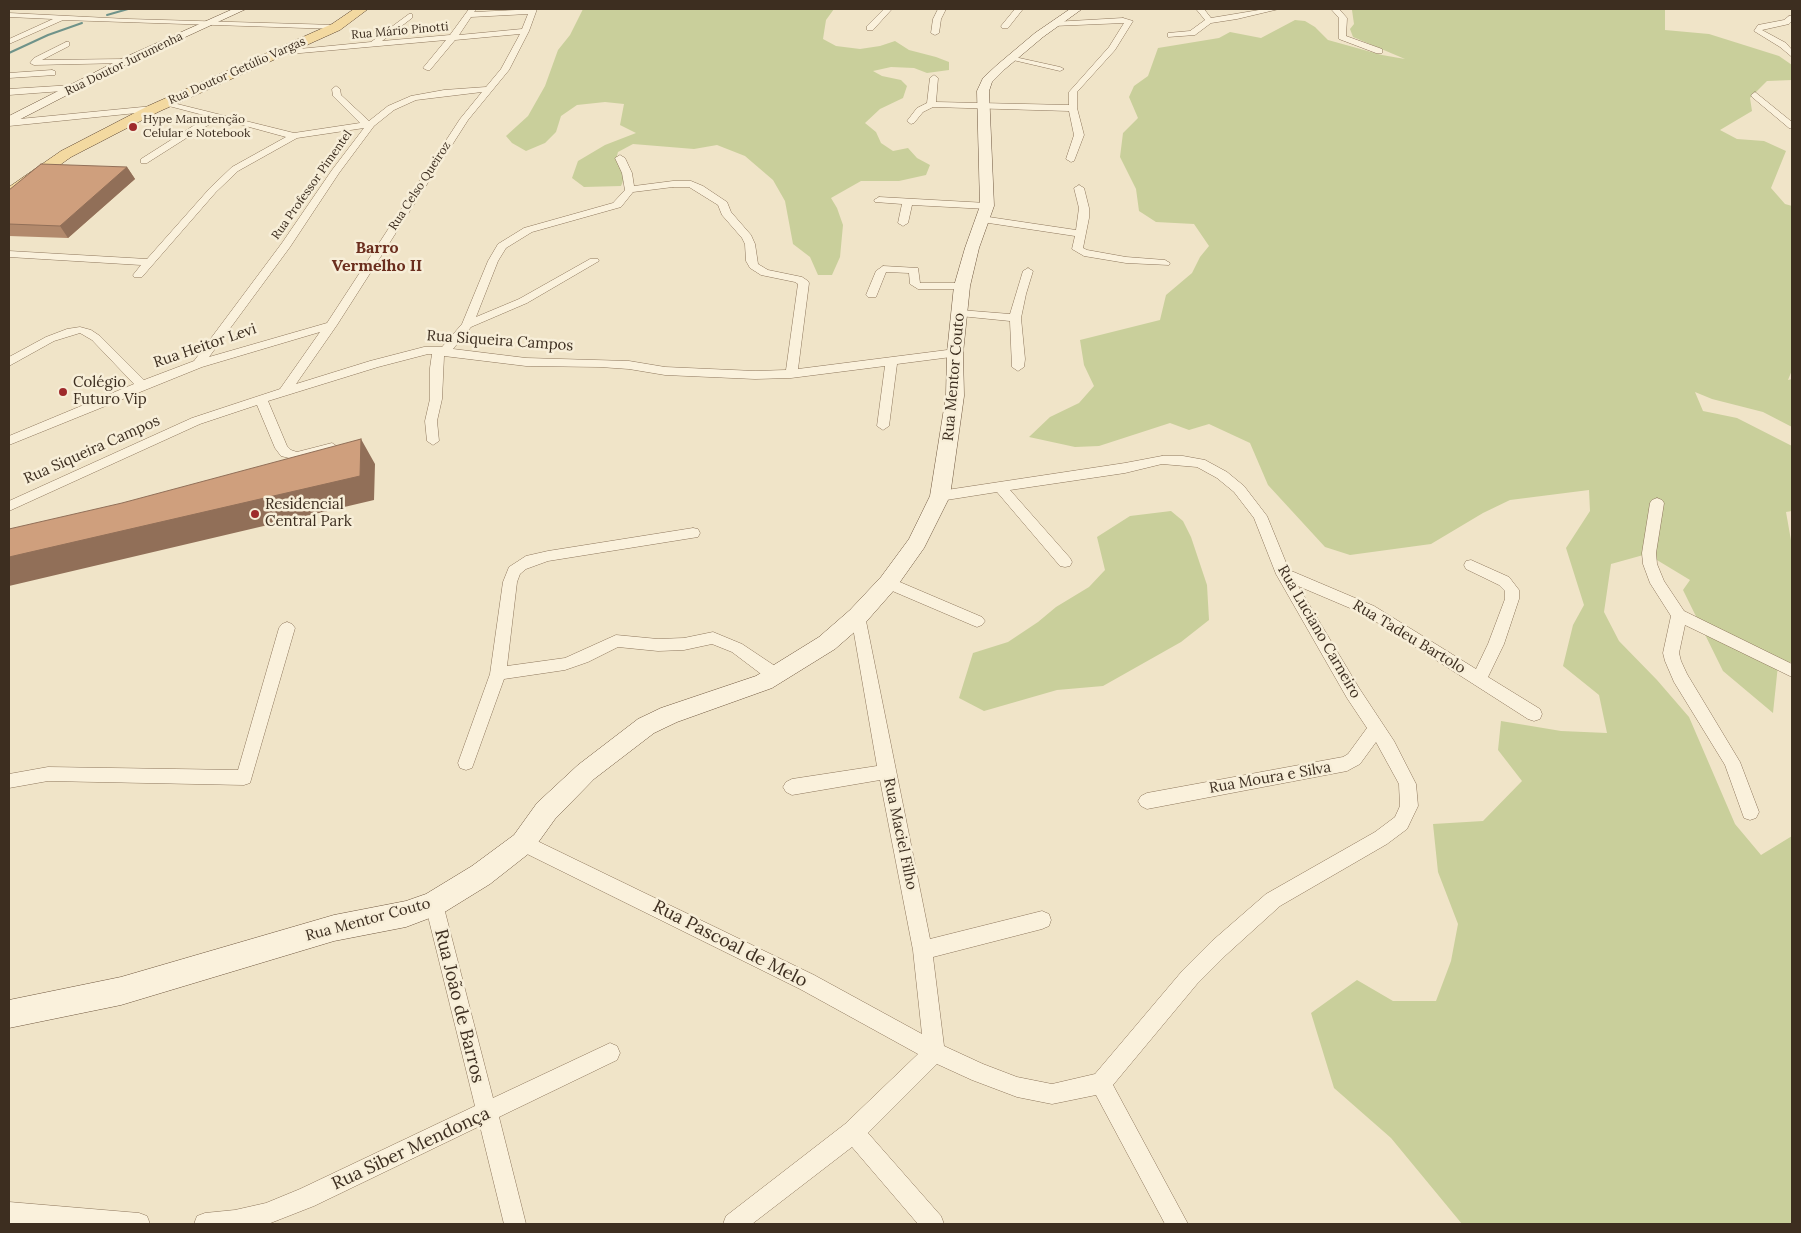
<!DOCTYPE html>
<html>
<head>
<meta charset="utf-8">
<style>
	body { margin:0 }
	#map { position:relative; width:1801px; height:1233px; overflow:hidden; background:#f0e4c8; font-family:Lora,serif }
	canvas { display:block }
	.frame { position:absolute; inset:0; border:10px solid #3d2e20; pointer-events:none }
</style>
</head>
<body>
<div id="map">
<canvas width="1801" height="1233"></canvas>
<div class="frame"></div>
</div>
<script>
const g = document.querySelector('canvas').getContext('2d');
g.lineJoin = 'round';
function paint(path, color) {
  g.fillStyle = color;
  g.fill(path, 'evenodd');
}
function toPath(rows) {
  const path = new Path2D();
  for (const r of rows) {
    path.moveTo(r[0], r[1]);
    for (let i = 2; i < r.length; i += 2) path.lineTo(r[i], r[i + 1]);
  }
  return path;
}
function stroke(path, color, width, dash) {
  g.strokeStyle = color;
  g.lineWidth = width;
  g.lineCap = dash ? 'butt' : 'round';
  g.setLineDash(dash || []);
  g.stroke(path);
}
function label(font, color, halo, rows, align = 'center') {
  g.font = font + ' Lora,serif';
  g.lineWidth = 5;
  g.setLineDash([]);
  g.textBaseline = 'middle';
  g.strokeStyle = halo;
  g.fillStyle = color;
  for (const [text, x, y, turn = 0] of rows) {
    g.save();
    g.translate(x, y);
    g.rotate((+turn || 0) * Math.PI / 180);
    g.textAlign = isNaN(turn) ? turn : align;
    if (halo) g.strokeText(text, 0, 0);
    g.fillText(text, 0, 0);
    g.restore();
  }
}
paint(toPath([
	[583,9,834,9,826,20,823,39,836,46,860,49,880,46,895,41,909,50,936,57,949,62,949,70,927,73,914,68,891,67,873,71,882,76,901,80,907,86,903,98,880,109,865,123,876,132,881,143,893,151,908,148,917,158,930,165,926,175,899,181,861,181,831,198,837,208,843,225,840,257,832,275,818,275,810,257,793,244,785,201,773,180,745,156,717,145,694,149,633,144,618,152,617,156,626,174,621,186,584,187,572,178,578,161,605,145,636,133,620,125,624,104,605,102,577,105,561,116,556,132,545,143,526,151,512,143,506,136,528,116,545,86,558,50,570,35],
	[1350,9,1667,9,1665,10,1665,30,1709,34,1779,56,1792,65,1792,80,1767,81,1750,98,1752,111,1720,130,1737,139,1764,141,1786,151,1771,188,1785,204,1792,206,1792,370,1788,380,1792,379,1792,427,1763,412,1712,399,1695,392,1703,411,1737,418,1792,446,1792,511,1786,512,1792,546,1792,662,1778,665,1773,713,1723,671,1683,590,1690,580,1647,554,1611,564,1604,612,1619,641,1657,680,1689,717,1735,824,1761,855,1792,836,1792,1224,1462,1224,1391,1138,1334,1088,1311,1013,1357,980,1393,1001,1436,1001,1451,961,1458,924,1438,872,1433,824,1483,821,1522,781,1498,750,1501,721,1561,731,1607,733,1599,695,1563,666,1573,625,1584,605,1566,548,1590,511,1589,490,1510,500,1483,513,1431,544,1350,555,1325,547,1268,485,1250,443,1209,424,1189,430,1170,423,1099,446,1075,447,1029,437,1050,417,1079,403,1094,386,1084,365,1080,340,1160,320,1166,295,1192,273,1200,257,1209,246,1194,224,1156,222,1139,211,1136,189,1120,157,1123,133,1138,118,1129,97,1134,86,1148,76,1158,48,1219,38,1230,32,1261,38,1295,20,1305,21,1315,27,1328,40,1382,55,1405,59,1353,37,1350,29,1354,24,1352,10],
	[1171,511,1183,521,1191,537,1207,585,1209,620,1181,642,1103,686,1057,690,984,711,959,698,973,653,1008,642,1038,622,1056,607,1089,587,1105,570,1097,537,1130,516]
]), '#c9cf9b');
stroke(toPath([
	[107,15,128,9],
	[9,53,48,35,82,23]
]), '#6f938a', 2);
const street = toPath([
	[469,9,477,9,474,12,537,9,529,31,509,70,468,120,337,325,296,384,370,361,424,347,442,347,462,324,488,261,498,244,524,228,613,203,625,190,622,173,615,158,620,155,625,158,632,173,634,186,673,181,691,181,703,186,727,202,731,212,751,235,755,244,758,264,768,270,802,277,808,281,809,283,798,369,955,349,959,350,961,353,959,356,897,364,889,426,883,430,877,426,885,366,791,378,755,379,665,375,629,369,600,367,526,366,444,356,442,399,437,421,439,441,433,445,427,441,425,421,430,399,430,368,432,354,428,354,378,367,268,401,287,446,291,450,297,452,332,443,338,447,337,450,297,460,281,456,275,448,257,405,200,424,9,511,9,501,192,418,280,389,320,332,202,367,9,445,9,436,134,384,92,340,80,333,54,341,9,366,9,357,46,337,67,329,80,327,91,330,100,336,144,380,194,361,282,243,332,170,364,128,297,138,238,171,216,192,142,277,134,277,133,275,141,265,9,257,9,251,147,259,210,188,232,167,286,137,220,119,199,130,147,163,141,163,141,159,193,126,211,117,165,105,165,101,294,133,360,123,333,96,332,89,336,86,340,89,341,95,369,121,388,106,411,96,444,90,486,87,501,69,520,34,455,40,430,70,427,70,423,68,446,40,278,55,274,53,278,51,371,42,409,14,412,14,412,18,382,41,450,35,469,9],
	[528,14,522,29,459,35,471,17,528,14],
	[482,92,460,119,327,323,209,357,290,247,339,173,374,126,394,110,416,100,482,92],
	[673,187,689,187,718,205,722,215,742,238,745,244,746,261,750,268,761,275,795,282,798,284,786,370,755,371,665,367,629,361,526,358,453,349,471,327,527,303,599,261,598,259,590,259,519,299,476,317,498,261,506,248,532,232,621,207,633,192,673,187],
	[884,9,892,9,873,30,867,30,867,26,884,9],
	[938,9,946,9,941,19,939,33,935,35,931,33,933,19,938,9],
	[1015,9,1023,9,1008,28,1002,28,1001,26,1015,9],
	[1196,9,1204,9,1211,18,1265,9,1279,9,1237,19,1211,23,1195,35,1168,37,1168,33,1190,31,1205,20,1196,9],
	[1331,9,1339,9,1347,18,1346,36,1382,49,1382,53,1376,53,1339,39,1339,18,1331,9],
	[9,13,128,19,336,25,340,27,336,29,63,20,9,44,9,39,53,19,9,17,9,13],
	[1789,16,1792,16,1792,21,1789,24,1762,30,1786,43,1792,50,1792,57,1780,47,1754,31,1758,25,1784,20,1789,16],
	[1123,18,1133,21,1115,50,1077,92,1077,108,1084,135,1074,161,1071,162,1066,159,1074,135,1069,111,933,107,923,112,914,123,911,124,907,121,917,108,927,103,930,78,934,75,938,78,936,102,1069,105,1069,92,1109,47,1124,23,1053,26,1049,24,1053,22,1123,18],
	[66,42,69,42,69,46,42,60,125,59,129,61,125,63,34,65,30,63,34,58,66,42],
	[1010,56,1060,67,1064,69,1060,71,1013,60,1009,58,1010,56],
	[52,70,55,71,55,75,9,78,9,73,52,70],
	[73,85,77,88,76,90,9,95,9,89,73,85],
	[1755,92,1792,122,1792,129,1789,128,1752,97,1751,95,1755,92],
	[153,106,156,107,156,111,9,126,9,120,153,106],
	[1079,185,1084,188,1089,208,1089,218,1083,248,1087,250,1126,257,1165,260,1170,263,1169,265,1126,263,1084,256,1072,249,1075,236,982,222,977,219,982,216,1076,230,1079,208,1074,188,1079,185],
	[879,197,987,203,992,206,987,209,912,205,908,223,903,226,898,223,902,204,875,202,874,200,879,197],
	[883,266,918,268,920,283,962,283,967,286,962,289,918,289,910,284,909,273,886,272,876,297,868,297,866,295,876,271,883,266],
	[1028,268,1033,271,1026,294,1021,318,1025,359,1024,367,1018,371,1012,367,1010,321,960,316,954,313,960,310,1010,314,1023,271,1028,268],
	[1162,456,1183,456,1205,460,1227,472,1244,486,1267,516,1289,570,1374,606,1476,669,1488,644,1505,599,1505,591,1499,585,1466,569,1464,565,1466,561,1471,560,1509,577,1519,590,1519,599,1504,644,1488,677,1540,709,1542,714,1540,719,1534,721,1528,719,1364,614,1298,586,1359,688,1394,741,1416,784,1418,806,1407,829,1387,844,1280,906,1226,955,1197,984,1113,1085,1188,1224,1165,1224,1096,1095,1052,1104,1017,1097,972,1080,937,1064,868,1133,941,1216,944,1224,918,1224,852,1147,752,1224,723,1224,726,1216,845,1124,918,1054,800,989,517,849,514,843,517,837,523,835,529,837,814,975,922,1034,913,950,880,780,792,795,786,792,783,787,786,782,792,779,877,766,851,616,853,612,858,610,863,612,865,616,930,939,1042,911,1049,914,1051,920,1049,926,1042,929,933,957,944,1046,983,1064,1017,1077,1052,1084,1095,1074,1183,970,1212,941,1266,894,1375,832,1395,817,1400,806,1399,784,1376,742,1360,764,1347,771,1147,809,1141,806,1138,801,1141,796,1147,793,1343,757,1348,754,1367,728,1347,698,1276,574,1254,518,1234,492,1217,478,1197,467,1162,464,1125,473,1010,490,1070,558,1072,562,1070,566,1065,567,1060,566,997,492,940,501,935,499,933,496,935,493,940,491,1125,463,1162,456],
	[1657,498,1662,500,1664,503,1656,553,1657,564,1664,581,1684,611,1792,664,1792,677,1685,625,1679,653,1681,661,1687,674,1740,762,1759,812,1756,818,1750,820,1744,818,1725,765,1674,682,1665,661,1663,653,1671,616,1650,583,1643,564,1642,553,1650,503,1652,500,1657,498],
	[693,528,698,529,700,533,698,537,548,561,526,569,520,574,517,582,507,666,565,658,616,635,658,639,684,638,713,632,742,644,781,670,783,675,781,680,775,681,769,680,732,652,712,644,684,650,658,651,618,647,588,662,565,670,504,679,472,768,466,770,460,768,458,763,490,674,503,582,509,567,526,556,548,551,693,528],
	[888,577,982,617,985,621,982,625,977,627,972,625,883,587,881,583,883,579,888,577],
	[287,622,292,624,295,628,250,783,244,785,48,781,9,788,9,774,48,767,238,770,279,628,282,624,287,622],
	[434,895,441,898,443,904,493,1098,610,1043,617,1046,620,1053,617,1060,499,1117,526,1224,504,1224,480,1126,314,1206,268,1224,194,1224,197,1216,205,1213,235,1210,266,1203,300,1189,475,1106,425,904,427,898,434,895],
	[9,1202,139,1213,147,1216,150,1224,9,1224,9,1202]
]);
const secondary = toPath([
	[233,9,246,9,129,63,9,125,9,116,121,59,233,9],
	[1070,9,1082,9,1043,37,1005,69,992,82,989,91,994,206,979,248,970,286,963,353,964,396,950,496,924,548,895,589,866,622,835,649,772,688,677,722,654,733,594,779,555,819,532,851,490,884,443,913,406,927,334,941,121,1005,9,1028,9,1000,121,977,334,915,406,901,426,894,472,866,514,835,537,803,578,765,638,719,661,708,756,676,819,637,850,610,881,577,909,539,930,496,946,396,947,353,954,286,965,248,980,206,977,91,983,78,997,65,1035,33,1070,9]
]);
const primary = toPath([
	[354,9,368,9,340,30,158,112,71,157,15,197,9,199,9,187,61,151,148,106,332,24,354,9]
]);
stroke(street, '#8d765c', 1);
stroke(secondary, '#6f573f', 1);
stroke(primary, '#5b4430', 1);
paint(street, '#faf1dc');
paint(secondary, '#faf1dc');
paint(primary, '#f3d9a0');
paint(toPath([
	[127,167,135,179,68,238,9,236,9,190]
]), '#b2896c');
paint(toPath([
	[127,167,135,179,68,238,60,226],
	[361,439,375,464,374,500,9,586,9,557]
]), '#916f58');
const building = toPath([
	[41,164,127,167,60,226,9,224,9,190,41,164],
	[361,439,360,476,9,557,9,529,122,503,361,439]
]);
paint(building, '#cf9f7d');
stroke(building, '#916f58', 1);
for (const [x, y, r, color] of [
	[133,127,5,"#9e2a2b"],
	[63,392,5,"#9e2a2b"],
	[255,514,5,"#9e2a2b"]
]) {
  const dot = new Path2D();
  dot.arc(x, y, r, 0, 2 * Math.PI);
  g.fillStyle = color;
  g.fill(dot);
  stroke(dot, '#f7eed8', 2);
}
label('12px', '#3d2e20', '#f7eed8', [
	["Rua Mário Pinotti",400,31,-5],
	["Rua Doutor Jurumenha",124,64,-26],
	["Rua Doutor Getúlio Vargas",237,71,-24],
	["Rua Professor Pimentel",312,185,-55],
	["Rua Celso Queiroz",420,186,-57]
]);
label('12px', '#3d2e20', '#f7eed8', [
	["Hype Manutenção",143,120],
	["Celular e Notebook",143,134]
], 'left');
label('15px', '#3d2e20', '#f7eed8', [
	["Rua Siqueira Campos",500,341,4],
	["Rua Heitor Levi",205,346,-19],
	["Rua Mentor Couto",954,377,-85],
	["Rua Siqueira Campos",92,450,-24],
	["Rua Luciano Carneiro",1319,632,60],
	["Rua Tadeu Bartolo",1409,637,31],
	["Rua Moura e Silva",1270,778,-10],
	["Rua Maciel Filho",900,834,78],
	["Rua Mentor Couto",368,920,-15]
]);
label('15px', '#3d2e20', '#f7eed8', [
	["Colégio",73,383],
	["Futuro Vip",73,400],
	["Residencial",265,505],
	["Central Park",265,522]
], 'left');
label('bold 16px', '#6b2e1e', '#f7eed8', [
	["Barro",377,248],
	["Vermelho II",377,266]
]);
label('18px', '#3d2e20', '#f7eed8', [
	["Rua Pascoal de Melo",730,944,27],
	["Rua João de Barros",459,1006,76],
	["Rua Siber Mendonça",411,1149,-25]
]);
</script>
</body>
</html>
